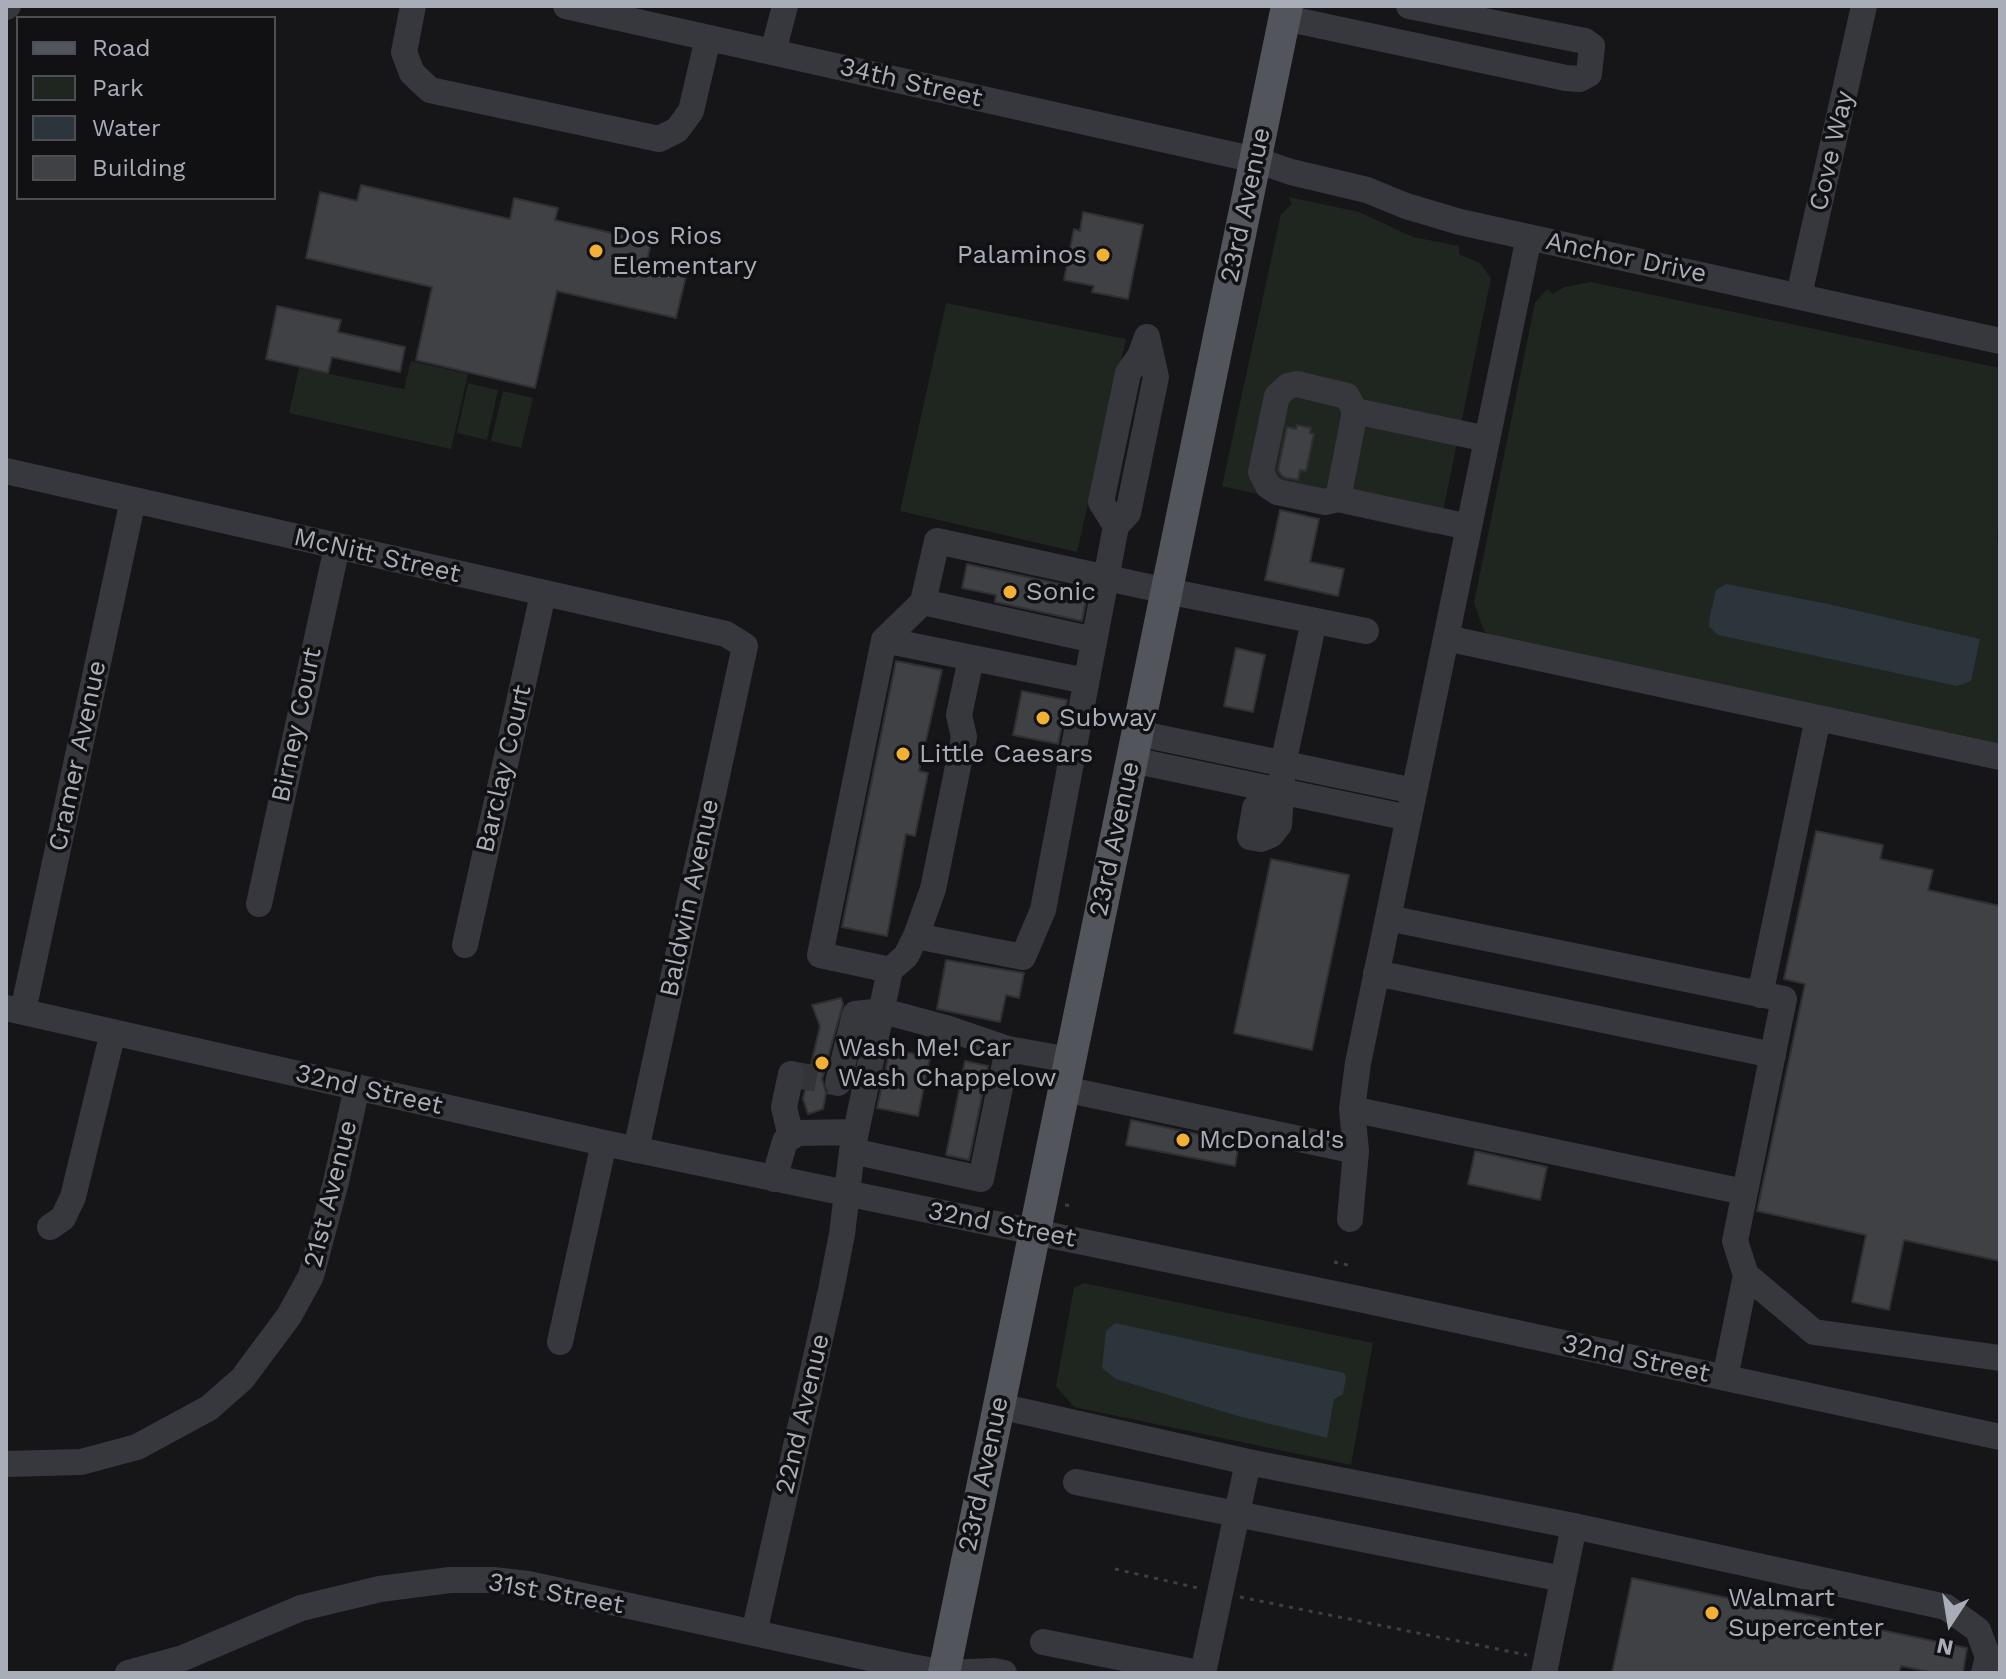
<!DOCTYPE html>
<html>
<head>
<meta charset="utf-8">
<style>
	body { margin:0 }
	#map { position:relative; width:2006px; height:1679px; overflow:hidden; background:#161618; font-family:"Work Sans",sans-serif }
	canvas { display:block }
	.frame { position:absolute; inset:0; border:8px solid #a8adb8; pointer-events:none }
	.legend { position:absolute; left:16px; top:16px; width:260px; height:184px; box-sizing:border-box; background:#111113; border:2px solid #4d4f55; margin:0; padding:10px 14px; list-style:none; font-size:24px; color:#a8adb8 }
	.legend li { display:flex; align-items:center; gap:16px; height:40px }
	.legend b { width:40px; border:2px solid #4d4f55 }
	.north { position:absolute; left:1910px; top:1583px; width:80px; height:80px; -webkit-text-stroke:6px #111113; paint-order:stroke; rotate:192deg; font-size:22px; font-weight:700; line-height:32px; text-align:center; color:#a8adb8 }
	.north::after { content:''; display:block; margin:auto; width:28px; height:36px; background:#a8adb8; clip-path:polygon(50% 0,100% 100%,50% 72%,0 100%) }
</style>
</head>
<body>
<div id="map">
<canvas width="2006" height="1679"></canvas>
<div class="frame"></div>
<ul class="legend">
<li><b style="height:10px;background:#53555c"></b>Road</li>
<li><b style="height:22px;background:#1e261f"></b>Park</li>
<li><b style="height:22px;background:#2c353c"></b>Water</li>
<li><b style="height:22px;background:#404145"></b>Building</li>
</ul>
<div class="north">N</div>
</div>
<script>
const g = document.querySelector('canvas').getContext('2d');
g.lineJoin = 'round';
function paint(path, color) {
  g.fillStyle = color;
  g.fill(path, 'evenodd');
}
function toPath(rows) {
  const path = new Path2D();
  for (const r of rows) {
    path.moveTo(r[0], r[1]);
    for (let i = 2; i < r.length; i += 2) path.lineTo(r[i], r[i + 1]);
  }
  return path;
}
function stroke(path, color, width, dash) {
  g.strokeStyle = color;
  g.lineWidth = width;
  g.lineCap = dash ? 'butt' : 'round';
  g.setLineDash(dash || []);
  g.stroke(path);
}
function label(font, color, halo, rows, align = 'center') {
  g.font = font + ' "Work Sans",sans-serif';
  g.lineWidth = 7;
  g.setLineDash([]);
  g.textBaseline = 'middle';
  g.strokeStyle = halo;
  g.fillStyle = color;
  for (const [text, x, y, turn = 0] of rows) {
    g.save();
    g.translate(x, y);
    g.rotate((+turn || 0) * Math.PI / 180);
    g.textAlign = isNaN(turn) ? turn : align;
    if (halo) g.strokeText(text, 0, 0);
    g.fillText(text, 0, 0);
    g.restore();
  }
}
paint(toPath([
	[1289,197,1359,212,1413,237,1459,246,1459,254,1480,263,1491,278,1443,511,1433,534,1222,486,1281,214,1292,204],
	[1591,282,2000,368,2000,498,1997,540,2000,550,2000,746,1496,639,1484,631,1474,603,1535,303,1547,289,1553,294,1565,287],
	[946,303,1126,339,1077,552,900,511],
	[411,361,468,374,451,449,289,413,299,368,404,389],
	[468,383,498,390,487,440,457,433],
	[503,391,533,398,521,448,491,441],
	[1084,1283,1373,1343,1351,1465,1074,1407,1056,1386,1074,1288]
]), '#1e261f');
paint(toPath([
	[1726,584,1828,604,1980,639,1971,681,1957,686,1718,635,1709,626,1710,616,1716,590],
	[1115,1323,1344,1373,1346,1377,1343,1394,1334,1399,1327,1438,1238,1416,1116,1379,1102,1368,1106,1331]
]), '#2c353c');
const building = toPath([
	[361,185,510,219,514,198,558,208,555,220,651,242,646,266,686,276,676,318,557,291,535,388,416,360,432,287,306,258,320,192,357,201,361,185],
	[1083,212,1143,225,1128,299,1092,292,1094,286,1064,280,1074,229,1080,231,1083,212],
	[277,306,341,320,338,332,405,347,400,372,332,357,328,373,266,359,277,306],
	[1297,425,1311,428,1310,433,1314,434,1306,471,1300,470,1298,480,1283,477,1278,470,1287,427,1296,429,1297,425],
	[1280,510,1319,519,1310,562,1344,569,1338,596,1265,580,1280,510],
	[967,564,1088,590,1082,621,995,602,996,595,962,588,967,564],
	[1236,648,1265,655,1253,712,1224,706,1236,648],
	[896,661,942,670,919,771,928,773,915,836,906,834,887,936,842,927,896,661],
	[1022,691,1067,700,1058,744,1013,735,1022,691],
	[1816,831,1883,845,1880,859,1933,870,1928,890,2000,906,2000,1261,1904,1240,1889,1310,1852,1302,1866,1235,1757,1211,1805,984,1784,979,1816,831],
	[1271,859,1349,875,1312,1050,1234,1033,1271,859],
	[946,960,1024,973,1019,998,1006,995,1000,1022,937,1009,946,960],
	[841,998,843,1004,822,1079,826,1093,823,1109,808,1114,803,1099,820,1026,812,1005,841,998],
	[890,1049,930,1057,918,1116,877,1108,890,1049],
	[965,1061,988,1066,969,1160,946,1155,965,1061],
	[1131,1120,1239,1143,1235,1166,1126,1145,1131,1120],
	[1475,1151,1547,1167,1540,1200,1468,1184,1475,1151],
	[1632,1578,1967,1648,1963,1673,1935,1673,1901,1666,1899,1673,1612,1673,1632,1578]
]);
paint(building, '#404145');
stroke(building, '#303034', 2);
stroke(toPath([
	[791,1074,838,1083]
]), '#333438', 26, [26, 13]);
stroke(toPath([
	[1065,1205,1074,1206],
	[1334,1262,1348,1265],
	[1115,1569,1198,1588],
	[1240,1597,1527,1655]
]), '#3d3f44', 3, [4, 6]);
stroke(toPath([
	[413,6,404,52,412,73,430,90,659,139,677,130,691,111,708,38],
	[566,6,1256,160,1291,172,1367,190,1406,206,1460,222,2000,341],
	[6,7,8,6],
	[1285,18,1566,78,1580,79,1589,74,1592,46,1585,41,1409,6],
	[773,52,785,6],
	[1799,295,1864,6],
	[6,471,726,634,745,646,636,1150],
	[1338,499,1325,502,1277,492,1268,486,1261,472,1277,396,1288,386,1297,384,1347,396,1355,411],
	[1116,526,1101,502,1128,373,1140,356,1147,337],
	[1469,527,1338,499,1355,411,1487,439],
	[1446,638,2000,757],
	[884,640,923,602],
	[1094,640,923,602,937,541,1167,591,1366,631],
	[1137,733,1414,791],
	[1132,760,1409,818],
	[1280,791,1261,799,1255,808,1250,837,1261,839,1271,835,1279,825,1283,764,1314,621],
	[259,904,337,547],
	[1388,918,1784,999,1735,1241,1746,1275,1725,1378],
	[916,936,1023,957,1043,910,1116,526,1128,513,1156,377,1147,337],
	[465,945,543,594],
	[890,970,820,955,884,640,1086,681],
	[1376,973,1773,1055],
	[1760,995,1818,718],
	[6,1008,604,1143,1364,1300,2000,1437],
	[23,1011,133,500],
	[838,1083,855,1014,883,1011,946,1028,1008,1049],
	[1064,1089,1356,1151],
	[1352,1109,1744,1192],
	[791,1137,784,1107,791,1074],
	[852,1151,981,1179,1008,1049,1070,1060],
	[774,1179,785,1141,798,1133,856,1132],
	[1350,1219,1356,1151,1352,1109,1358,1063,1529,237],
	[50,1227,63,1218,73,1197,113,1032],
	[1746,1275,1814,1332,2000,1358],
	[560,1342,604,1143],
	[999,1406,1248,1462,1574,1526,1946,1607,1978,1630,1988,1657,1984,1673],
	[6,1464,81,1462,137,1447,209,1408,242,1379,289,1316,311,1276,336,1182,357,1087],
	[1076,1482,1563,1579],
	[754,1633,831,1290,842,1234,852,1151,890,970,906,956,916,936,933,889,964,737,959,715,971,659],
	[1043,1642,1199,1673],
	[128,1673,183,1658,301,1608,380,1589,450,1580,493,1580,528,1584,902,1665,944,1673,994,1671,1004,1673],
	[1203,1673,1248,1462],
	[1544,1673,1574,1526]
]), '#37383d', 26);
stroke(toPath([
	[944,1673,1287,6]
]), '#53555c', 32);
for (const [x, y, r, color] of [
	[596,251,8,"#f2b134"],
	[1103,255,8,"#f2b134"],
	[1010,592,8,"#f2b134"],
	[1043,718,8,"#f2b134"],
	[903,754,8,"#f2b134"],
	[822,1063,8,"#f2b134"],
	[1183,1140,8,"#f2b134"],
	[1712,1613,8,"#f2b134"]
]) {
  const dot = new Path2D();
  dot.arc(x, y, r, 0, 2 * Math.PI);
  g.fillStyle = color;
  g.fill(dot);
  stroke(dot, '#111113', 3);
}
label('26px', '#a8adb8', '#111113', [
	["34th Street",911,83,13],
	["Cove Way",1832,151,-77],
	["23rd Avenue",1246,205,-78],
	["Anchor Drive",1626,258,12],
	["McNitt Street",377,556,13],
	["Birney Court",297,725,-78],
	["Cramer Avenue",78,756,-78],
	["Barclay Court",504,769,-77],
	["23rd Avenue",1115,839,-78],
	["Baldwin Avenue",690,898,-78],
	["32nd Street",369,1090,13],
	["21st Avenue",331,1194,-76],
	["32nd Street",1002,1225,11],
	["32nd Street",1636,1359,12],
	["22nd Avenue",803,1414,-77],
	["23rd Avenue",984,1474,-78],
	["31st Street",556,1594,10]
]);
label('26px', '#a8adb8', '#111113', [
	["Dos Rios",612,236],
	["Elementary",612,266],
	["Palaminos",1087,255,"right"],
	["Sonic",1026,592],
	["Subway",1059,718],
	["Little Caesars",919,754],
	["Wash Me! Car",838,1048],
	["Wash Chappelow",838,1078],
	["McDonald's",1199,1140],
	["Walmart",1728,1598],
	["Supercenter",1728,1628]
], 'left');
</script>
</body>
</html>
